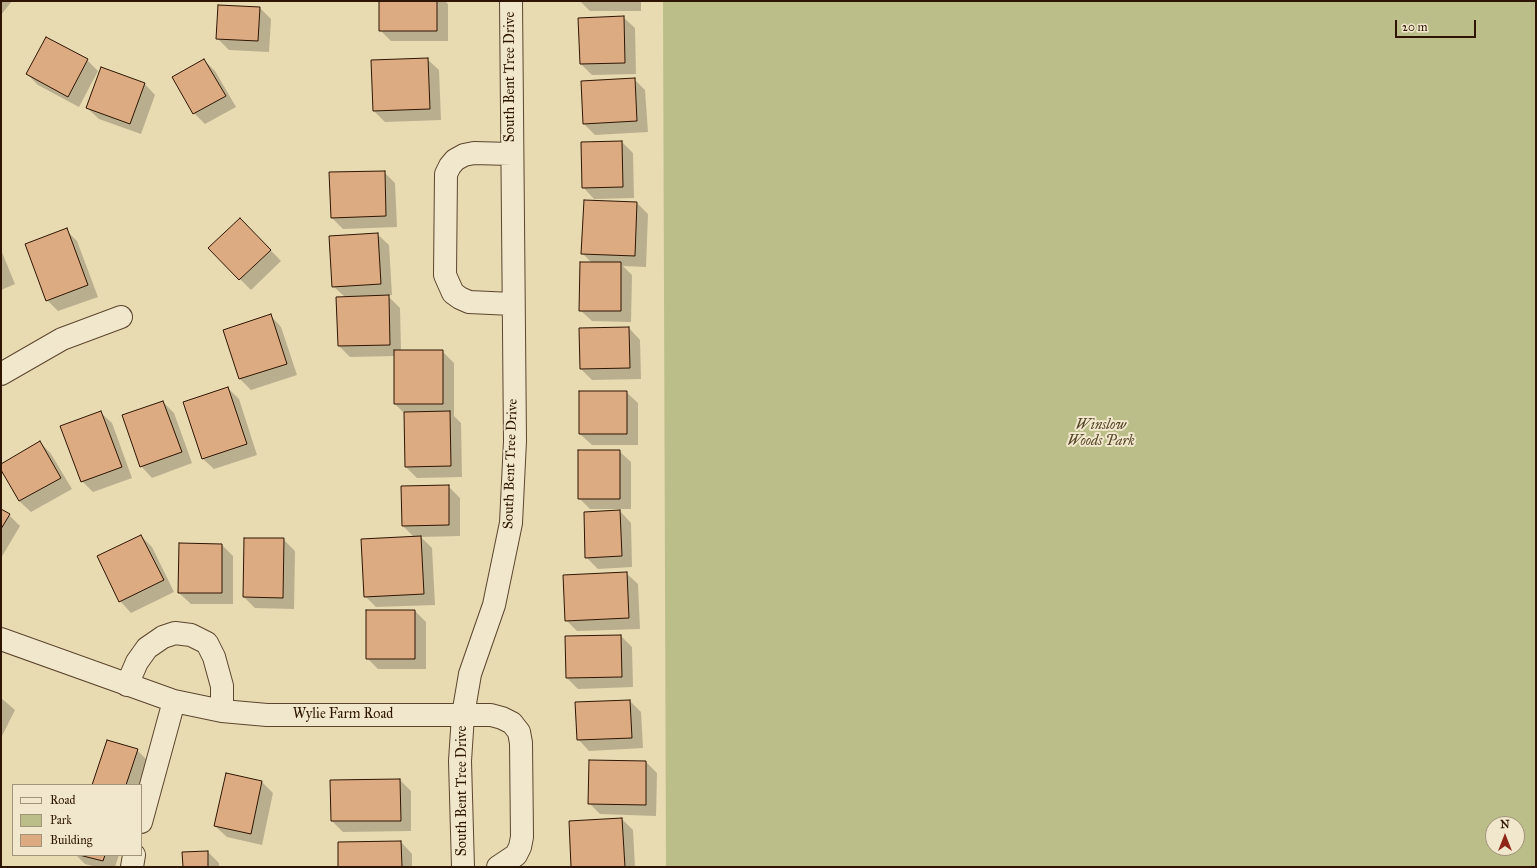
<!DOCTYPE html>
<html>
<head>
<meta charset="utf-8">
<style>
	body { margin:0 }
	#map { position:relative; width:1537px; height:868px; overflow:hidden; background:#e8dab1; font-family:"IM FELL Great Primer",serif }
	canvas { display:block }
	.frame { position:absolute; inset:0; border:2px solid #2e1502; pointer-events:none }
	.legend { position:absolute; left:12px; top:784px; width:130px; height:72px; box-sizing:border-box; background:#f0e7cc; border:1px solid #a2937b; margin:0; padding:5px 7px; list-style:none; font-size:12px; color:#2e1502 }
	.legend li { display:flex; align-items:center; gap:8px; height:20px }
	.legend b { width:20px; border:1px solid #a2937b }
	.north { position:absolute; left:1485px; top:816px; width:40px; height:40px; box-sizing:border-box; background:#f0e7cc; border:1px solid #a2937b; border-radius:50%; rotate:0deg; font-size:11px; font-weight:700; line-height:16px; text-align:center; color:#2e1502 }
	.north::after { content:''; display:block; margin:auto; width:14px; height:18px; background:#8f2418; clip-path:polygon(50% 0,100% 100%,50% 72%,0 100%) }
	.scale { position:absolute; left:1395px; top:20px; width:81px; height:18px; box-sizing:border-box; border:2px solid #2e1502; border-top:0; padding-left:5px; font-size:12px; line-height:14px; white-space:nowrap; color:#2e1502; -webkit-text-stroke:3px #f0e7cc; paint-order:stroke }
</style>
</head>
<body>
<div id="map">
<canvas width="1537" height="868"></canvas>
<div class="frame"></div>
<ul class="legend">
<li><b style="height:5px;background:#f0e7cc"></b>Road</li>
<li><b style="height:11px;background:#bbbe88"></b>Park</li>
<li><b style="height:11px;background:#dcab81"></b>Building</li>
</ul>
<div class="north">N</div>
<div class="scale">20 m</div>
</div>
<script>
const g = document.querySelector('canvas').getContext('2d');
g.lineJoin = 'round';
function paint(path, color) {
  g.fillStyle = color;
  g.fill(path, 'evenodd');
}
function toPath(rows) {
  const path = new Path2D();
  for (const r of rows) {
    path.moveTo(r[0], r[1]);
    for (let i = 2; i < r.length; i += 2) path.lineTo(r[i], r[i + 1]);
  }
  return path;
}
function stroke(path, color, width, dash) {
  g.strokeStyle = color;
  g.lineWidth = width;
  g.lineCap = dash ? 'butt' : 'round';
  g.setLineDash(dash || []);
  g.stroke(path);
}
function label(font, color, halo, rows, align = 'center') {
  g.font = font + ' "IM FELL Great Primer",serif';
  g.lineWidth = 4;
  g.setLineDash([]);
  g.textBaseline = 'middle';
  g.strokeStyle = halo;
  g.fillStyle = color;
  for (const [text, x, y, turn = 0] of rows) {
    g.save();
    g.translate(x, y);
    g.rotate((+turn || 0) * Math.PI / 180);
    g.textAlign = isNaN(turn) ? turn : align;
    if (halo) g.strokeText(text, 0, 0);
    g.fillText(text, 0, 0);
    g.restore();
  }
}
paint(toPath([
	[663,1,1536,1,1536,867,666,867],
	[1493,824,1517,824,1517,848,1493,848]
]), '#bbbe88');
paint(toPath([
	[1,1,12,1,1,15],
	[380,1,445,1,448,4,448,41,391,41,380,30],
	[580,1,641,1,641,11,590,11],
	[260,8,271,19,269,52,229,50,217,38],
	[623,17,635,28,636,74,592,75,581,64,579,18],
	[427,59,439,70,441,120,385,122,374,111,372,61],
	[87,60,98,71,79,107,38,85,27,74],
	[204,60,215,71,236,107,205,124,194,113],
	[634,79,645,90,648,132,595,135,584,124],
	[144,83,155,95,141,134,99,119,87,108],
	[622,142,633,153,634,198,594,199,583,187],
	[384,172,395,183,397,227,343,229,332,218],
	[585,201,637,203,648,214,646,267,623,266,632,275,631,322,592,321,580,310,592,263,582,253],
	[66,230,77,241,98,297,58,311,47,300],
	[251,230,281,261,251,290,240,279],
	[377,234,389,245,392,295,387,295,400,308,401,351,442,351,454,363,454,416,461,423,462,477,417,478,406,467,405,414,395,404,395,356,350,357,339,346,345,297,333,286],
	[1,250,15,284,1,290],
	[270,315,281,327,297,375,251,390,240,379,224,330],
	[629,328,640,340,641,379,592,380,581,369],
	[228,388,239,399,257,455,214,469,202,458],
	[580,392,626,392,638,403,638,445,592,445,580,434],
	[163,402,174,413,192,463,152,478,141,466],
	[100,412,112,423,132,478,93,492,82,481],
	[40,442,51,454,72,489,31,512,19,501,1,468,1,465],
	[619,451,631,462,631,509,590,509,579,498],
	[448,486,460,498,460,536,421,537,432,548,435,605,376,607,365,596,414,537,403,526],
	[1,510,9,515,20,526,1,558],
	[620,511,631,523,632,567,598,569,586,557],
	[141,536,152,547,174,592,131,613,120,601],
	[283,539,295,551,294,609,255,608,244,597],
	[222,545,233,556,233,604,191,604,179,593],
	[626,573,638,584,640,629,577,631,566,620],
	[367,611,415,611,426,622,426,669,378,669,367,658],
	[621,636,632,647,633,687,578,689,567,678],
	[1,698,15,710,1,738],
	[630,701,641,712,643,748,589,751,578,739],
	[137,750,148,761,141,785,94,785],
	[646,762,657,773,656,816,600,814,589,803],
	[227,774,262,782,273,793,262,845,227,837,215,826],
	[400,780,411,791,411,831,343,832,332,821],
	[622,819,633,830,635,867,572,867],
	[401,842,412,854,412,867,339,867],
	[208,852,219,863,219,867,184,867],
	[76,855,119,855,115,867,96,867,85,864]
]), '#0003');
const building = toPath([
	[379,1,437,1,437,31,379,31,379,1],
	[218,5,260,7,258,41,216,39,218,5],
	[624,16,625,63,580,64,578,18,624,16],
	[46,37,88,59,68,97,26,74,46,37],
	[428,58,430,109,373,111,371,60,428,58],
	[204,59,226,96,193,114,172,77,204,59],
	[101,67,145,83,130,124,86,108,101,67],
	[635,78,637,121,583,124,581,81,635,78],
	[622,141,623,187,582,188,581,142,622,141],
	[385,171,386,216,331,218,329,172,385,171],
	[584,200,637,202,635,256,581,254,584,200],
	[240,218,271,250,239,280,208,248,240,218],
	[67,228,88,285,46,301,25,244,67,228],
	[378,233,381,284,332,287,329,236,378,233],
	[580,262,621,262,621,311,579,311,580,262],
	[389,295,390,345,338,346,336,297,389,295],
	[271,314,287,364,239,379,223,330,271,314],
	[629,327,630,368,580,369,579,328,629,327],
	[394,350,443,350,443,404,394,404,394,350],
	[228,387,247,444,202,459,183,402,228,387],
	[579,391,627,391,627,434,579,434,579,391],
	[163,401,182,452,140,467,122,415,163,401],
	[101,411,122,467,81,482,60,426,101,411],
	[450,411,451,466,405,467,404,412,450,411],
	[40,441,61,478,19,501,1,470,1,464,40,441],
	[578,450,620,450,620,499,578,499,578,450],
	[449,485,449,525,402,526,401,486,449,485],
	[1,509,10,514,1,529,1,509],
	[620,510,622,556,585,558,584,512,620,510],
	[141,535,164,580,119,602,97,556,141,535],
	[421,536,424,594,364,597,361,539,421,536],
	[244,538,284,538,283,598,243,597,244,538],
	[179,543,222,544,222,593,178,593,179,543],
	[627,572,629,618,565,621,563,575,627,572],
	[366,610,415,610,415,659,366,659,366,610],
	[621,635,622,677,566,678,565,636,621,635],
	[630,700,632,738,577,740,575,702,630,700],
	[107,740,138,749,126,785,92,785,107,740],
	[589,760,646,761,646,805,588,804,589,760],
	[226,773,262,781,251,834,214,826,226,773],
	[400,779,401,821,331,821,330,780,400,779],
	[622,818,625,867,571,867,569,821,622,818],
	[401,841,402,867,338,867,338,842,401,841],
	[208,851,208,867,183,867,182,852,208,851],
	[79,855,105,855,103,861,79,855]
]);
paint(building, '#dcab81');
stroke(building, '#2e1502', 1);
const minor = toPath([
	[511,154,474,153,464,155,455,160,450,166,446,174,445,275,453,293,460,298,469,302,512,304],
	[1,374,62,339,121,317],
	[1,639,174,701,222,711,267,715,491,715,502,718,512,723,519,732,521,743,522,837,520,847,516,855,498,867],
	[127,685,137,662,147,648,163,637,175,633,191,635,207,643,214,657,222,686,222,711],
	[141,822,174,701],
	[132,867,134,855],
	[463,867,460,761,463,715,470,674,494,605,511,523,515,441,511,1]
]);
stroke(minor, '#5c462e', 24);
stroke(minor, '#f0e7cc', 22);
label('14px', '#2e1502', '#f0e7cc', [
	["South Bent Tree Drive",511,77,-90],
	["South Bent Tree Drive",511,464,-88],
	["Wylie Farm Road",343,715],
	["South Bent Tree Drive",463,791,-90]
]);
label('italic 14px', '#58482a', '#f0e7cc', [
	["Winslow",1101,426],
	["Woods Park",1101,442]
]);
</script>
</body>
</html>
